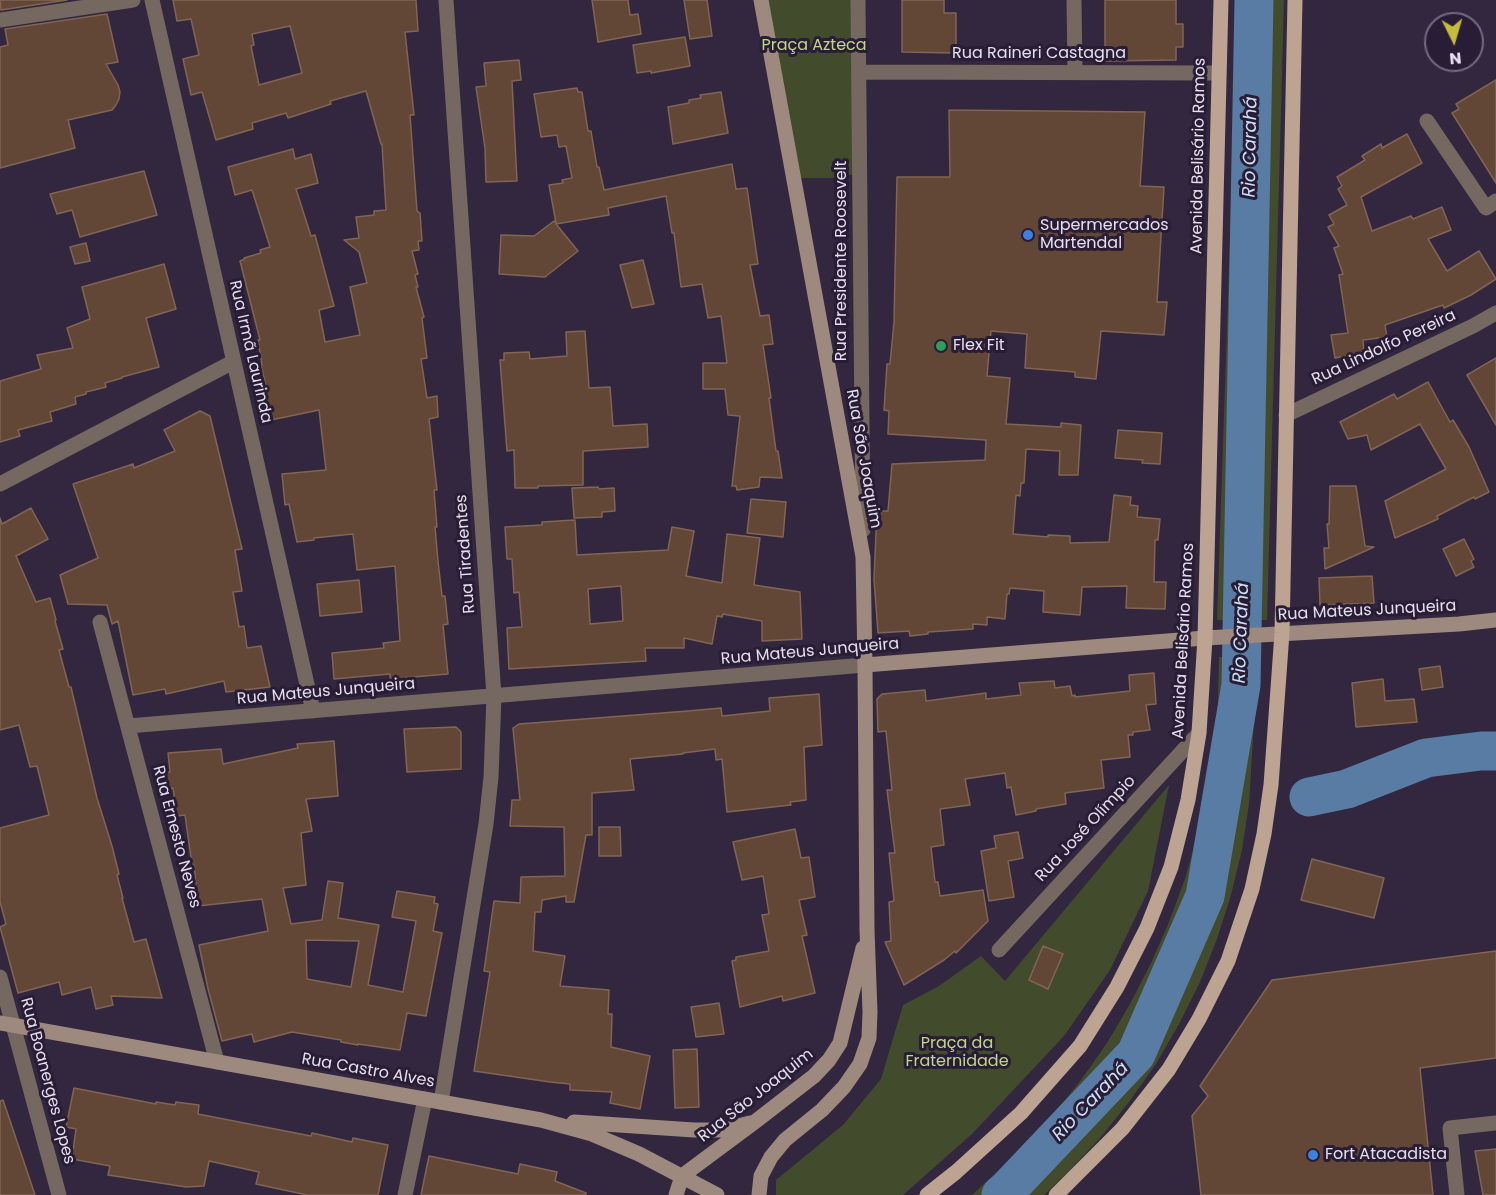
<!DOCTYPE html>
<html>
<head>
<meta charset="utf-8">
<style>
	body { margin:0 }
	#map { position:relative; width:1496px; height:1195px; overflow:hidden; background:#32273f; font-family:Poppins,sans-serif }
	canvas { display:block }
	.north { position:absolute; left:1424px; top:12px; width:60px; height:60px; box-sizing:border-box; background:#281d35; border:2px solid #746a7f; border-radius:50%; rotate:175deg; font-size:16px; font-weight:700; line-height:24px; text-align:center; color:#e5deee }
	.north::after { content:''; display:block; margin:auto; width:21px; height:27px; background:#c5bc3d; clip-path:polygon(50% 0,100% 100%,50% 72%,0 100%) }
</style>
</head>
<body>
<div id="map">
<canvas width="1496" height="1195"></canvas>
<div class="north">N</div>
</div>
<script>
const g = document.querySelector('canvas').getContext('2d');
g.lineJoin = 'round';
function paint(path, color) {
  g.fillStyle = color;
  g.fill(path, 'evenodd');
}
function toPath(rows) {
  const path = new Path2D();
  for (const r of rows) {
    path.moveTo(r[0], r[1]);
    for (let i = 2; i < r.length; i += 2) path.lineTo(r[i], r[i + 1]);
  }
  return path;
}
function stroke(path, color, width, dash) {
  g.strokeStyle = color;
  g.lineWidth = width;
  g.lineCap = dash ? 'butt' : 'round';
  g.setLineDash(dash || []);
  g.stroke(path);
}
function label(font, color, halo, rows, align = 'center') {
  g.font = font + ' Poppins,sans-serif';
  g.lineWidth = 6;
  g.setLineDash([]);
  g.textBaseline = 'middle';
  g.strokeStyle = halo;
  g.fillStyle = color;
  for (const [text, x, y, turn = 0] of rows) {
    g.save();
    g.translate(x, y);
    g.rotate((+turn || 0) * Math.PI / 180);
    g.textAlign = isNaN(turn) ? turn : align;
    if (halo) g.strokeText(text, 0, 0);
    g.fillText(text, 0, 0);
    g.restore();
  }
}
paint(toPath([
	[761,0,858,0,859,173,834,178,793,178],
	[1237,0,1284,0,1267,620,1217,620,1233,150],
	[1258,656,1249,804,1242,850,1231,895,1217,939,1200,982,1179,1024,1156,1064,1129,1102,1100,1138,1068,1172,1044,1195,972,1195,1023,1148,1053,1115,1081,1080,1107,1043,1130,1004,1151,963,1169,922,1185,879,1197,836,1207,792,1214,748,1218,702,1219,657],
	[1169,785,1148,891,1110,970,1064,1036,972,1134,903,1195,776,1195,776,1180,843,1125,881,1079,903,1005,939,986,981,956,1005,981]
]), '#434b2d');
stroke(toPath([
	[1309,797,1347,789,1426,758,1481,751,1496,751],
	[1001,1195,1007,1190,1136,1054,1205,896,1241,685,1254,0]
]), '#587ca3', 39);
const building = toPath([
	[0,0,67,0,1,10,0,0],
	[173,0,416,0,418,31,405,32,414,115,410,115,417,211,420,213,422,241,418,241,419,250,412,251,418,274,415,275,418,287,416,287,424,317,422,318,427,358,421,359,427,398,437,396,438,417,429,419,437,490,434,490,437,527,435,527,438,561,442,596,445,596,448,624,443,625,448,674,390,679,390,674,334,679,332,653,384,648,383,643,400,641,395,566,357,570,353,534,314,538,314,540,297,542,289,504,285,505,282,474,326,470,319,410,271,420,265,392,267,391,261,365,262,365,258,340,260,340,240,261,245,259,244,258,261,253,260,250,270,247,252,190,235,195,228,167,293,149,295,159,311,154,318,183,296,189,311,236,315,235,334,306,319,310,325,342,360,335,350,287,367,283,359,252,344,240,359,238,356,217,374,215,374,211,386,210,382,144,381,144,366,91,330,101,331,104,288,118,286,113,252,123,253,129,216,140,202,92,191,95,183,59,199,55,191,19,177,21,173,0],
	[290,26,302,73,259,85,251,46,254,45,252,34,290,26],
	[592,0,628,0,630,15,638,14,641,34,598,42,592,0],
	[684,0,707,0,712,36,690,39,684,0],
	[902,0,944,0,944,13,956,13,956,53,902,52,902,0],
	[1105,0,1176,0,1176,24,1183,24,1183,47,1176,47,1176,60,1105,61,1105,0],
	[107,14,118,62,106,64,118,85,120,92,119,99,116,105,112,110,68,120,75,148,0,168,0,47,8,45,5,29,107,14],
	[685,37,690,66,651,73,651,71,637,73,633,45,685,37],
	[519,60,521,80,512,81,517,181,486,182,485,148,476,87,486,86,484,63,519,60],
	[1496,80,1496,183,1452,113,1459,109,1456,104,1496,80],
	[577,88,578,92,582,92,588,131,591,131,597,167,599,167,604,190,732,164,736,189,747,188,758,264,750,265,760,316,769,315,773,344,763,345,771,398,769,398,776,451,778,451,782,478,760,477,759,487,737,490,736,486,732,486,740,416,728,415,725,389,703,389,703,363,727,363,721,316,708,318,702,284,681,287,674,233,672,233,666,196,608,208,609,215,556,224,578,251,545,277,499,274,501,235,534,236,554,221,556,223,549,185,563,183,562,180,572,178,566,146,559,147,557,135,541,137,534,94,577,88],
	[721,92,728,133,673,144,668,107,689,103,689,100,701,98,700,95,721,92],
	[949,110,1145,112,1140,186,1164,187,1157,302,1167,302,1164,335,1101,331,1096,379,1075,377,1075,372,1025,368,1027,334,991,331,987,376,1010,378,1006,424,1061,427,1061,423,1081,425,1078,475,1059,475,1060,451,1026,449,1024,483,1021,483,1020,496,1016,495,1013,534,1048,537,1048,535,1070,536,1070,543,1109,542,1114,495,1131,497,1130,505,1138,506,1137,517,1160,519,1158,540,1155,540,1154,582,1166,582,1165,609,1126,608,1127,586,1082,587,1080,615,1043,612,1044,591,1010,588,1009,594,1007,594,1005,619,987,617,987,625,973,624,973,629,928,632,928,634,910,636,909,631,878,633,874,579,877,511,888,511,892,464,985,460,986,440,888,434,889,411,884,410,887,364,890,364,894,322,897,177,950,177,949,110],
	[1407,134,1422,163,1361,197,1372,231,1411,216,1413,219,1442,207,1451,230,1428,239,1447,271,1479,251,1496,279,1471,295,1444,308,1443,305,1385,325,1387,337,1363,340,1364,353,1335,358,1331,335,1348,333,1339,275,1343,274,1334,248,1339,246,1328,227,1334,224,1329,215,1347,205,1338,189,1342,186,1337,177,1365,160,1362,156,1381,144,1382,148,1407,134],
	[144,171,157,215,80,237,72,210,57,214,50,194,144,171],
	[86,243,90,261,75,264,70,247,86,243],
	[643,260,654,304,632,308,620,265,643,260],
	[164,264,176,309,146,318,159,367,122,377,122,378,105,383,106,387,86,392,86,394,75,397,76,404,50,412,52,421,18,430,20,436,0,442,0,381,41,369,37,355,73,348,67,328,90,319,82,287,164,264],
	[585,331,589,388,610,387,613,426,647,424,648,447,583,451,583,485,538,486,538,488,515,488,514,450,507,451,500,360,504,360,504,353,529,352,530,359,567,356,566,332,585,331],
	[1496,358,1496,425,1467,375,1496,358],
	[1428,382,1450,422,1453,420,1469,447,1489,492,1475,499,1474,497,1437,516,1438,519,1395,538,1385,501,1446,469,1420,424,1371,450,1367,435,1348,439,1340,422,1394,394,1397,399,1428,382],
	[200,411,210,416,242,549,235,550,242,591,233,592,239,627,244,626,247,648,261,646,270,687,226,692,224,681,166,694,165,689,133,695,118,621,112,624,107,605,68,604,60,575,98,558,73,484,133,464,134,468,175,451,164,430,200,411],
	[1118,430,1162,433,1160,464,1142,463,1143,460,1115,458,1118,430],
	[1330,486,1356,486,1365,546,1374,547,1325,569,1324,548,1329,548,1327,524,1329,524,1330,486],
	[598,487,599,489,614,488,615,511,602,512,602,517,574,518,572,488,598,487],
	[751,499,786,502,783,537,747,533,751,499],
	[31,508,48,539,16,556,36,602,50,598,56,620,55,621,63,649,59,650,69,687,71,687,97,798,112,846,119,874,117,875,123,898,122,898,134,942,146,939,162,998,111,996,113,1005,96,1009,91,987,62,995,59,982,18,993,0,927,6,924,0,902,0,828,49,815,37,766,30,767,19,725,0,730,0,518,2,524,31,508],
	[575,520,577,555,668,550,672,527,694,531,686,576,722,583,727,534,760,538,754,585,800,592,802,639,762,641,762,621,723,614,722,617,717,616,712,644,684,638,684,648,645,648,646,661,509,669,507,628,522,627,519,592,514,593,512,559,507,559,505,527,542,525,542,522,575,520],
	[621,586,623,621,590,624,588,589,621,586],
	[1464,539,1474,559,1471,561,1474,567,1456,576,1443,549,1464,539],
	[1372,576,1374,603,1320,605,1319,578,1372,576],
	[359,580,362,612,320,616,317,584,359,580],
	[1440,666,1443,687,1422,690,1419,669,1440,666],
	[1154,673,1156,704,1146,705,1150,730,1133,732,1133,735,1128,735,1130,757,1101,760,1104,788,1065,793,1066,804,1036,809,1036,811,1016,815,1011,787,1007,788,1005,773,965,779,970,805,940,809,944,845,931,847,935,882,938,882,940,896,983,890,988,921,956,953,955,951,944,960,904,985,885,942,891,941,889,902,894,901,889,853,895,853,887,790,892,790,886,731,878,732,877,699,882,694,925,690,926,701,986,693,986,699,1021,695,1019,683,1054,681,1055,688,1070,686,1072,696,1075,695,1075,697,1130,691,1129,675,1154,673],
	[1383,679,1385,701,1414,699,1417,722,1356,727,1352,683,1383,679],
	[819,694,822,745,804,747,806,800,790,802,791,805,727,812,722,759,716,760,715,749,683,753,683,754,630,759,634,790,592,793,592,835,586,835,574,902,566,902,566,896,542,900,541,912,535,912,533,951,565,956,560,986,609,990,608,1014,612,1014,611,1047,650,1056,640,1109,610,1103,612,1092,570,1090,570,1084,550,1082,474,1071,490,972,484,971,494,901,520,903,521,877,565,876,564,827,510,826,512,800,520,800,513,728,519,724,688,711,721,708,722,716,770,711,769,698,819,694],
	[456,727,461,732,461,769,407,772,404,729,456,727],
	[334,741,338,796,306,799,312,831,301,833,306,885,283,888,291,924,322,920,328,881,343,883,338,918,379,925,368,985,403,992,416,921,392,917,397,891,435,897,434,903,438,904,433,931,442,933,426,1016,407,1013,400,1050,358,1044,358,1045,341,1042,341,1040,292,1032,254,1042,252,1034,222,1041,208,989,199,945,268,931,262,899,198,906,194,865,192,865,185,815,177,816,173,788,162,791,156,773,170,772,168,753,221,749,223,764,298,748,297,744,334,741],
	[306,940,359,941,351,987,307,979,306,940],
	[599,827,620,827,621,856,599,856,599,827],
	[795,829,801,858,809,857,815,897,799,900,807,935,802,936,815,993,783,1001,782,996,740,1007,732,961,736,960,736,957,769,951,762,915,769,914,763,876,742,880,733,842,795,829],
	[1018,832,1023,858,1008,861,1014,897,989,901,981,851,996,848,994,836,1018,832],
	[1312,859,1384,878,1374,918,1301,900,1312,859],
	[1043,946,1063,954,1048,989,1029,980,1043,946],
	[1496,951,1496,1058,1420,1068,1433,1195,1201,1195,1192,1116,1208,1096,1200,1086,1272,980,1496,951],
	[719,1003,724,1034,696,1037,691,1007,719,1003],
	[697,1049,699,1107,675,1108,673,1050,697,1049],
	[74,1088,156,1104,156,1102,175,1105,176,1102,199,1105,198,1114,311,1136,312,1133,352,1142,353,1138,388,1145,378,1195,307,1195,256,1184,259,1172,209,1161,204,1186,186,1187,108,1175,110,1166,72,1159,76,1129,66,1127,74,1088],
	[3,1100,28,1174,35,1195,0,1195,0,1101,3,1100],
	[1496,1149,1496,1195,1483,1195,1475,1151,1496,1149],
	[429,1156,518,1174,520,1164,557,1172,555,1181,586,1193,586,1195,421,1195,429,1156]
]);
paint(building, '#624737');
stroke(building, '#816554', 1.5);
stroke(toPath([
	[152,0,313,711],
	[858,0,863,530],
	[1074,0,1075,72],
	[0,20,133,0],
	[859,72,1219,73],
	[1427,121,1486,208,1496,201],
	[1286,415,1473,326,1496,313],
	[0,484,233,362],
	[100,622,217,1062],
	[128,726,865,665],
	[999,950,1199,733],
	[0,977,59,1195],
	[441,1102,486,824,491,777,494,696,446,0],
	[405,1195,425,1099],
	[1457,1195,1450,1128,1496,1123]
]), '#756860', 15);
stroke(toPath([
	[865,665,1205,638,1459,624,1496,620],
	[0,1023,541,1120,592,1134,639,1154,717,1195],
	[574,1122,694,1130,723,1130,750,1123],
	[682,1176,756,1121,814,1076,829,1060,840,1043,863,948],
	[676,1195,682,1176],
	[759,1195,761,1176,771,1157,785,1140,822,1110,844,1087,860,1064,869,1038,870,1012,867,930,865,665,863,557,761,0]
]), '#9d897d', 15);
stroke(toPath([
	[927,1195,956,1172,1021,1113,1080,1046,1117,987,1147,928,1171,867,1188,800,1199,733,1205,638,1221,0],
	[1056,1195,1122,1129,1169,1069,1199,1019,1228,961,1252,889,1264,834,1271,785,1282,633,1295,0]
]), '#bca392', 15);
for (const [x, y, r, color] of [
	[1028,235,6,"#3f7fe0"],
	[941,346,6,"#2e9e5b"],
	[1313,1155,6,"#3f7fe0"]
]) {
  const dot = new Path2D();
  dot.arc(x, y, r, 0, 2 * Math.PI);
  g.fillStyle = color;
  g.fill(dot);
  stroke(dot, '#281d35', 2);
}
label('16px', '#c2d688', '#281d35', [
	["Praça Azteca",814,46],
	["Praça da",957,1044],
	["Fraternidade",957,1062]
]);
label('16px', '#e5deee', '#281d35', [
	["Rua Raineri Castagna",1039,54],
	["Avenida Belisário Ramos",1199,156,-89],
	["Rua Presidente Roosevelt",842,261,-90],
	["Rua Lindolfo Pereira",1384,348,-25],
	["Rua Irmã Laurinda",250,352,77],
	["Rua São Joaquim",863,459,80],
	["Rua Tiradentes",466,554,-94],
	["Rua Mateus Junqueira",1367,611,-3],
	["Avenida Belisário Ramos",1184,641,-87],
	["Rua Mateus Junqueira",810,652,-5],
	["Rua Mateus Junqueira",326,692,-5],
	["Rua José Olímpio",1086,829,-47],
	["Rua Ernesto Neves",176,837,75],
	["Rua Castro Alves",368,1071,10],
	["Rua Boanerges Lopes",47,1081,75],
	["Rua São Joaquim",756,1096,-38]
]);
label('16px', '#e5deee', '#281d35', [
	["Supermercados",1040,226],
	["Martendal",1040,244],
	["Flex Fit",953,346],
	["Fort Atacadista",1325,1155]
], 'left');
label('italic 18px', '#cbe1fa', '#281d35', [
	["Rio Carahá",1251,147,-89],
	["Rio Carahá",1242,633,-88],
	["Rio Carahá",1091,1102,-46]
]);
</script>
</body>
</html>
